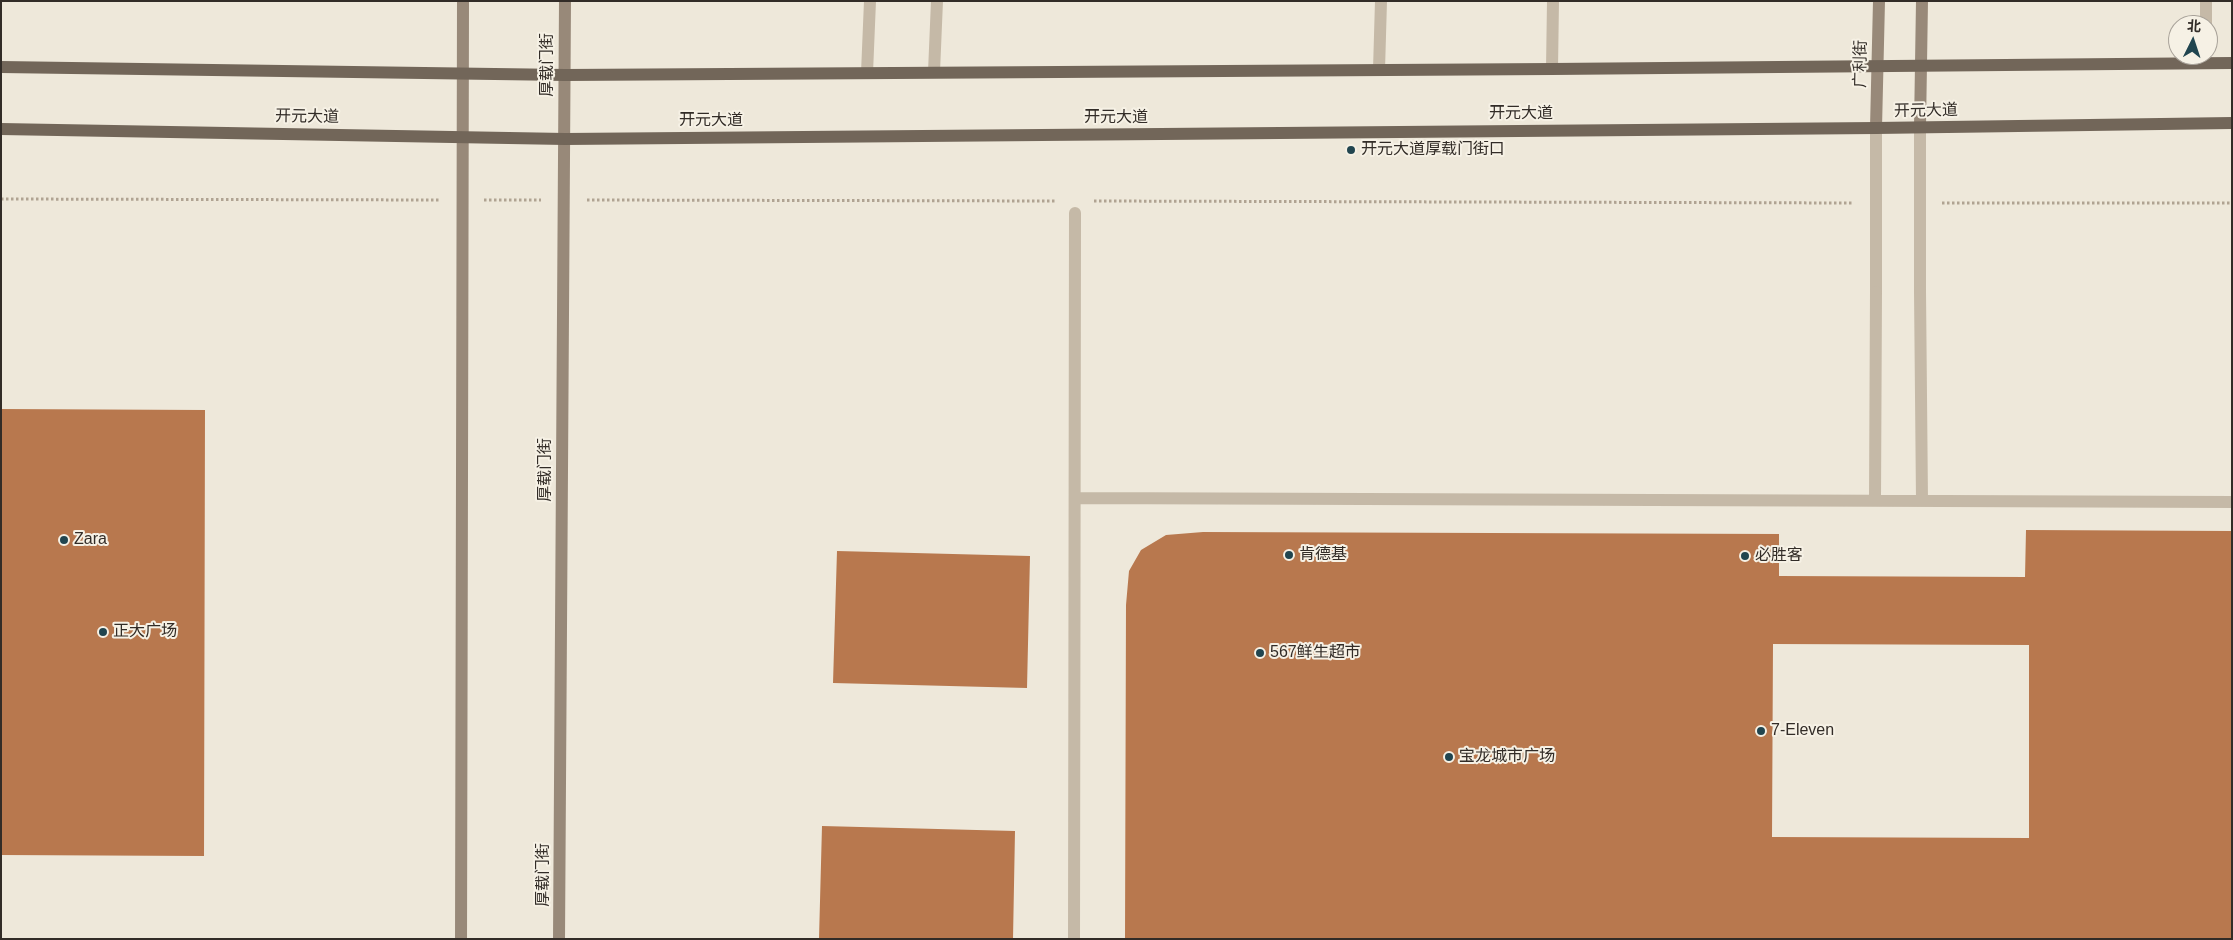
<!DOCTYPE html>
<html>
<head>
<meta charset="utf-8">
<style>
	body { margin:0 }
	#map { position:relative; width:2233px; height:940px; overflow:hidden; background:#eee8da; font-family:Helvetica,"Noto Sans SC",sans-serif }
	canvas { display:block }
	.frame { position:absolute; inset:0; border:2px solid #322c27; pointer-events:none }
	.north { position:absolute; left:2168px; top:15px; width:50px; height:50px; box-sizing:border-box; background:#f6f1e5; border:1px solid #a8a299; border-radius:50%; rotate:4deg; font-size:14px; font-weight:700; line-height:20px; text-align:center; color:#322c27 }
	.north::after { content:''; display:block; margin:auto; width:18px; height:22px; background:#21454f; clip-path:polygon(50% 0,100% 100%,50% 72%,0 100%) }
</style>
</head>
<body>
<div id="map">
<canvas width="2233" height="940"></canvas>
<div class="frame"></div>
<div class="north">北</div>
</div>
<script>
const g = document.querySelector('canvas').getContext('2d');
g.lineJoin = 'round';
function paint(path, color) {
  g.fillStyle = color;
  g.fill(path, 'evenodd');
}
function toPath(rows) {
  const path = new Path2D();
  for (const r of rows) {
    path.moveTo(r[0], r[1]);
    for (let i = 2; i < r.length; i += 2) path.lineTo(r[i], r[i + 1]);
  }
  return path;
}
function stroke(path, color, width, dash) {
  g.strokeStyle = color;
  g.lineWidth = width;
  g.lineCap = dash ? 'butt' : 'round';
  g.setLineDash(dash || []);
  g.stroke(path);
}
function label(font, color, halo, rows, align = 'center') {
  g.font = font + ' Helvetica,"Noto Sans SC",sans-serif';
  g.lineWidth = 4;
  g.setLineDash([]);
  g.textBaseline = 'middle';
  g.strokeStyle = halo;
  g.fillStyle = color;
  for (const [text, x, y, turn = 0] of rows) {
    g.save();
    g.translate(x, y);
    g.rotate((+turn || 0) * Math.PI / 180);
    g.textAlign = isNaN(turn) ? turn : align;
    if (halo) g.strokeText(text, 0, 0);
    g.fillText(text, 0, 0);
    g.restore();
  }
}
paint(toPath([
	[1,409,205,410,204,856,1,855],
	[2026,530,2232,531,2232,939,1125,939,1126,605,1129,571,1141,550,1166,535,1203,532,1779,534,1779,576,2025,577],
	[1773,644,2029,645,2029,838,1772,837],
	[837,551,1030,556,1027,688,833,683],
	[822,826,1015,831,1013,939,819,939]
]), '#b8784e');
stroke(toPath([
	[1,199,441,200],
	[484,200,541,200],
	[587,200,1056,201],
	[1094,201,1853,203],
	[1942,203,2232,203]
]), '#b0a392', 3, [2.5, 2.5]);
stroke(toPath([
	[2206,25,2206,1],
	[1552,69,1553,1],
	[1379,70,1381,1],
	[934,72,937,1],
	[867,73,870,1],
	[1920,127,1920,291],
	[1876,292,1876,128]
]), '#c5b9a7', 12);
stroke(toPath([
	[1920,291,1922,501],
	[1075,498,2232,502],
	[1875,500,1876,292],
	[1074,939,1075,213]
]), '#c5b9a7', 12);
stroke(toPath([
	[1920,127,1922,1],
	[1876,128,1879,1],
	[461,939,463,1],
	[559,939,565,1]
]), '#988979', 12);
stroke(toPath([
	[1,67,565,75,1552,69,2232,63],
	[1,129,565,139,1876,128,2232,123]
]), '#726659', 12);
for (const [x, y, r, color] of [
	[1351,150,5,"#21454f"],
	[64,540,5,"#21454f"],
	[1289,555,5,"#21454f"],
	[1745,556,5,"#21454f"],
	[103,632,5,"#21454f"],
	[1260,653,5,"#21454f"],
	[1761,731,5,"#21454f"],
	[1449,757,5,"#21454f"]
]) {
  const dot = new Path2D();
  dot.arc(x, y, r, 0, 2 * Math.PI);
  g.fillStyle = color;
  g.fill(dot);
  stroke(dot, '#f6f1e5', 2);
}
label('16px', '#322c27', '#f6f1e5', [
	["广利街",1861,64,-89],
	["厚载门街",548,65,-90],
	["开元大道",1926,111,-1],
	["开元大道",1521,114],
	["开元大道",307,117,1],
	["开元大道",1116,118],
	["开元大道",711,121],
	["厚载门街",546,470,-90],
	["厚载门街",544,875,-90]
]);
label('16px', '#322c27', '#f6f1e5', [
	["开元大道厚载门街口",1361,150],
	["Zara",74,540],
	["肯德基",1299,555],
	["必胜客",1755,556],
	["正大广场",113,632],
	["567鲜生超市",1270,653],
	["7-Eleven",1771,731],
	["宝龙城市广场",1459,757]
], 'left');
</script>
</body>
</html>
